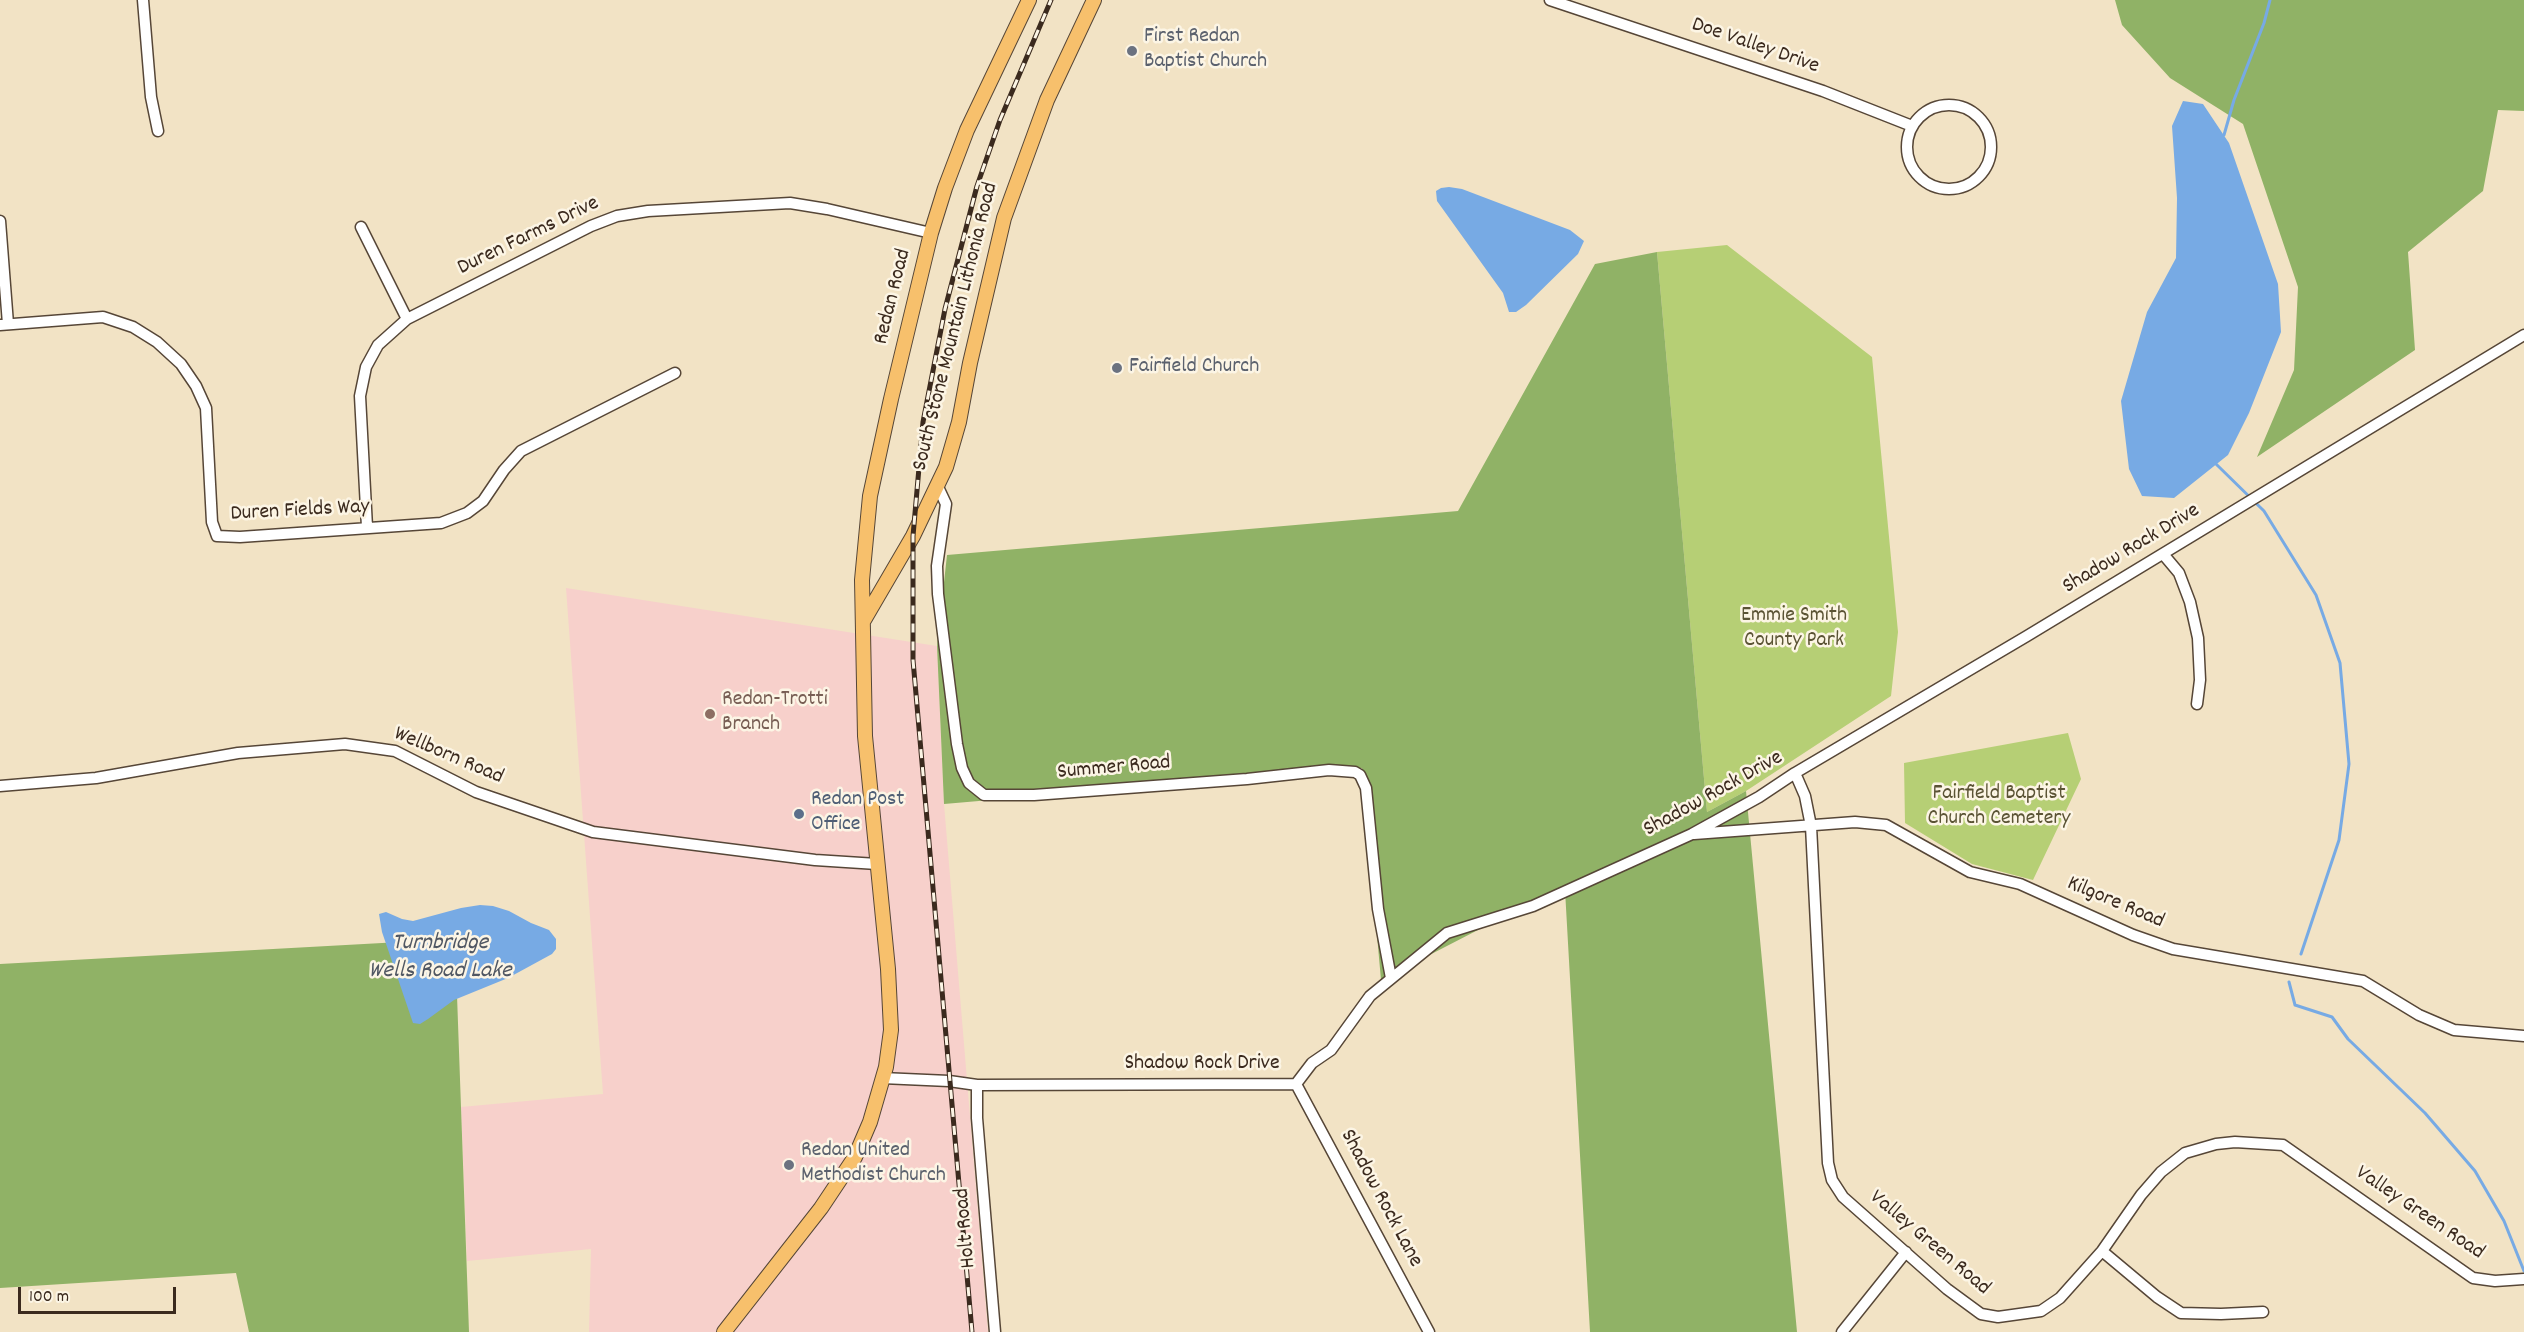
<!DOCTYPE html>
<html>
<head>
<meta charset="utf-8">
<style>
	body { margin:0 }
	#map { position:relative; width:2524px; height:1332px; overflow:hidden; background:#f2e3c5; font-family:Dekko,sans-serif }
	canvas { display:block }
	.scale { position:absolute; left:18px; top:1287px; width:158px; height:27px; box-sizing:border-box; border:3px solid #3b2a1e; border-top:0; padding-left:8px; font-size:18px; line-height:21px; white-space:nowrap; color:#3b2a1e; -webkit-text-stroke:4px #fcf5e5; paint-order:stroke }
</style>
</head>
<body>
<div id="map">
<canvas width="2524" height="1332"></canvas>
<div class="scale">100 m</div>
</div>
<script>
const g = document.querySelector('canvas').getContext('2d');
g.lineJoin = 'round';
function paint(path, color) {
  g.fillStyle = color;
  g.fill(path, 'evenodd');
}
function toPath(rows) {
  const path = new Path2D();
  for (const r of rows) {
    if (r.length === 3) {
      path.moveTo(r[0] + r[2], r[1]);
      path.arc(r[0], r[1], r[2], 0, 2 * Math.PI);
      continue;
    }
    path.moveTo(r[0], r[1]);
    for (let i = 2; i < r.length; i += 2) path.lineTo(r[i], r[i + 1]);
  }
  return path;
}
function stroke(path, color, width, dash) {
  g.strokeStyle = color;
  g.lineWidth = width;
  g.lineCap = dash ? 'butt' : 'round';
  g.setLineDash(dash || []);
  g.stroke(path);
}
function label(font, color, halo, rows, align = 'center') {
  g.font = font + ' Dekko,sans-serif';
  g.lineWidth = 5;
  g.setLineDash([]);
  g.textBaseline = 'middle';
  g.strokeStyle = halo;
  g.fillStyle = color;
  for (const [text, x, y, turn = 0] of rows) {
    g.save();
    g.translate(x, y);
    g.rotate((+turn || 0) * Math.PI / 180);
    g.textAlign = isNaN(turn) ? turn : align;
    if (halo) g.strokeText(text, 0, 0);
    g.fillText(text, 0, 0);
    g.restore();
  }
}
paint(toPath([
	[566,588,937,646,944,804,988,1332,589,1332,591,1249,467,1261,461,1107,603,1094]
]), '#f7d0cb');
paint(toPath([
	[1727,245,1872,357,1898,632,1891,696,1746,791,1707,812,1657,252],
	[2068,733,2081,779,2033,880,1972,864,1905,823,1904,763]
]), '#b6cf75');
paint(toPath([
	[2115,0,2524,0,2524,111,2498,110,2483,191,2408,252,2415,350,2257,457,2294,370,2298,287,2243,124,2170,78,2122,25],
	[1657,252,1707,812,1746,791,1797,1332,1590,1332,1565,890,1507,915,1381,980,1362,768,944,804,937,646,947,555,1458,511,1595,264],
	[455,939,469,1332,249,1332,236,1273,0,1288,0,964]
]), '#90b266');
paint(toPath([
	[2183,101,2203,104,2229,143,2278,284,2281,332,2249,413,2228,455,2174,498,2142,496,2129,469,2121,401,2147,312,2176,258,2177,198,2172,126],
	[1449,187,1462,189,1570,230,1584,241,1578,254,1526,305,1516,312,1509,312,1503,293,1437,201,1436,191,1441,188],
	[480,905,493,906,509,911,531,923,549,930,556,939,556,949,552,954,508,978,454,1000,428,1019,420,1024,413,1023,382,932,379,914,386,912,402,919,413,921,461,908]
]), '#77aae4');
stroke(toPath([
	[2224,135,2234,100,2264,23,2270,0],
	[2216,464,2264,511,2316,595,2340,663,2349,764,2339,840,2301,954],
	[2289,982,2295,1005,2332,1017,2348,1039,2425,1113,2475,1171,2504,1221,2524,1271]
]), '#77aae4', 3);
const minor = toPath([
	[143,0,151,97,158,131],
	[1550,0,1823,91,1912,126],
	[1949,147,42],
	[0,221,8,324],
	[361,227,407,319],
	[0,325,103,317,133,327,157,342,181,364,196,386,206,408,212,522,217,536,240,537,441,523,467,513,483,501,504,470,521,451,675,373],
	[938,487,946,504,937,566,938,594,957,744,962,768,969,783,984,795,1034,795,1247,779,1329,770,1355,772,1360,775,1366,788,1378,909,1391,978],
	[367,527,360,396,366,367,378,345,407,319,591,226,617,216,648,211,790,203,827,209,931,233],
	[2163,554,2179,573,2190,602,2198,638,2200,680,2197,704],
	[1795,773,1805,796,1811,826,1828,1163,1832,1180,1843,1197,1947,1289,1981,1314,1998,1317,2041,1311,2060,1298,2102,1251,2141,1195,2161,1172,2185,1153,2216,1144,2235,1142,2283,1145,2473,1278,2495,1281,2524,1279],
	[0,786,96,778,238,753,345,744,395,751,476,792,593,832,815,860,877,864],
	[1694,834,1855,822,1886,825,1970,872,2020,884,2133,935,2173,949,2363,981,2419,1015,2454,1030,2524,1036],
	[882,1078,949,1081,977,1085,1296,1084,1312,1063,1331,1050,1370,996,1447,933,1533,906,1692,834,1759,797,1795,773,2027,636,2524,335],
	[1296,1084,1429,1332],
	[977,1085,977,1118,995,1332],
	[2102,1251,2157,1297,2181,1313,2221,1314,2263,1312],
	[1842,1332,1906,1252]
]);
const major = toPath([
	[864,620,913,536,946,467,959,422,970,363,1004,218,1047,100,1094,0],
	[724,1332,821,1208,855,1157,870,1122,886,1067,891,1030,888,969,865,736,862,580,870,496,891,399,931,233,945,188,967,130,1029,0]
]);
stroke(minor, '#564637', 13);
stroke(major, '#564637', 16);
stroke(minor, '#fff', 10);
stroke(major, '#f7c06c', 14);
const rail = toPath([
	[972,1332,913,660,913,536,923,422,945,309,977,186,1000,120,1051,0]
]);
stroke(rail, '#3b2a1e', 5);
stroke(rail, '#fcf5e5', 3, [9]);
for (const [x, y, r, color] of [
	[1132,51,6,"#6b7280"],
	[1117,368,6,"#6b7280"],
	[710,714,6,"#8d6e63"],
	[799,814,6,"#5c6f8a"],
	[789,1165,6,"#6b7280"]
]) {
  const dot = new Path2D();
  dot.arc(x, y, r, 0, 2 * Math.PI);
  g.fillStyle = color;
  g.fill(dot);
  stroke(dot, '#fcf5e5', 2);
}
label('22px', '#5b616d', '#fcf5e5', [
	["First Redan",1144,38],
	["Baptist Church",1144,63],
	["Fairfield Church",1129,368],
	["Redan United",801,1152],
	["Methodist Church",801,1177]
], 'left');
label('22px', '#3b2a1e', '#fcf5e5', [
	["Doe Valley Drive",1755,47,19],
	["Duren Farms Drive",529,237,-26],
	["Redan Road",894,297,-76],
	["South Stone Mountain Lithonia Road",957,327,-76],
	["Duren Fields Way",300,512,-3],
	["Shadow Rock Drive",2132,550,-31],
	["Wellborn Road",448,757,23],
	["Summer Road",1114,769,-5],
	["Shadow Rock Drive",1714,795,-29],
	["Kilgore Road",2115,904,23],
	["Shadow Rock Drive",1202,1065],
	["Shadow Rock Lane",1380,1199,62],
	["Valley Green Road",2419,1214,34],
	["Holt Road",967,1228,-95],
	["Valley Green Road",1929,1244,40]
]);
label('22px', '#5a5334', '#fcf5e5', [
	["Emmie Smith",1794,617],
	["County Park",1794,642],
	["Fairfield Baptist",1999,795],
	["Church Cemetery",1999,820]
]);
label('22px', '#785e54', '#fcf5e5', [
	["Redan-Trotti",722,701],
	["Branch",722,726]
], 'left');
label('22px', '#4e5e75', '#fcf5e5', [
	["Redan Post",811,801],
	["Office",811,826]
], 'left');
label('italic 24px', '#505763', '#fcf5e5', [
	["Turnbridge",440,945],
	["Wells Road Lake",440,973]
]);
</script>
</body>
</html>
